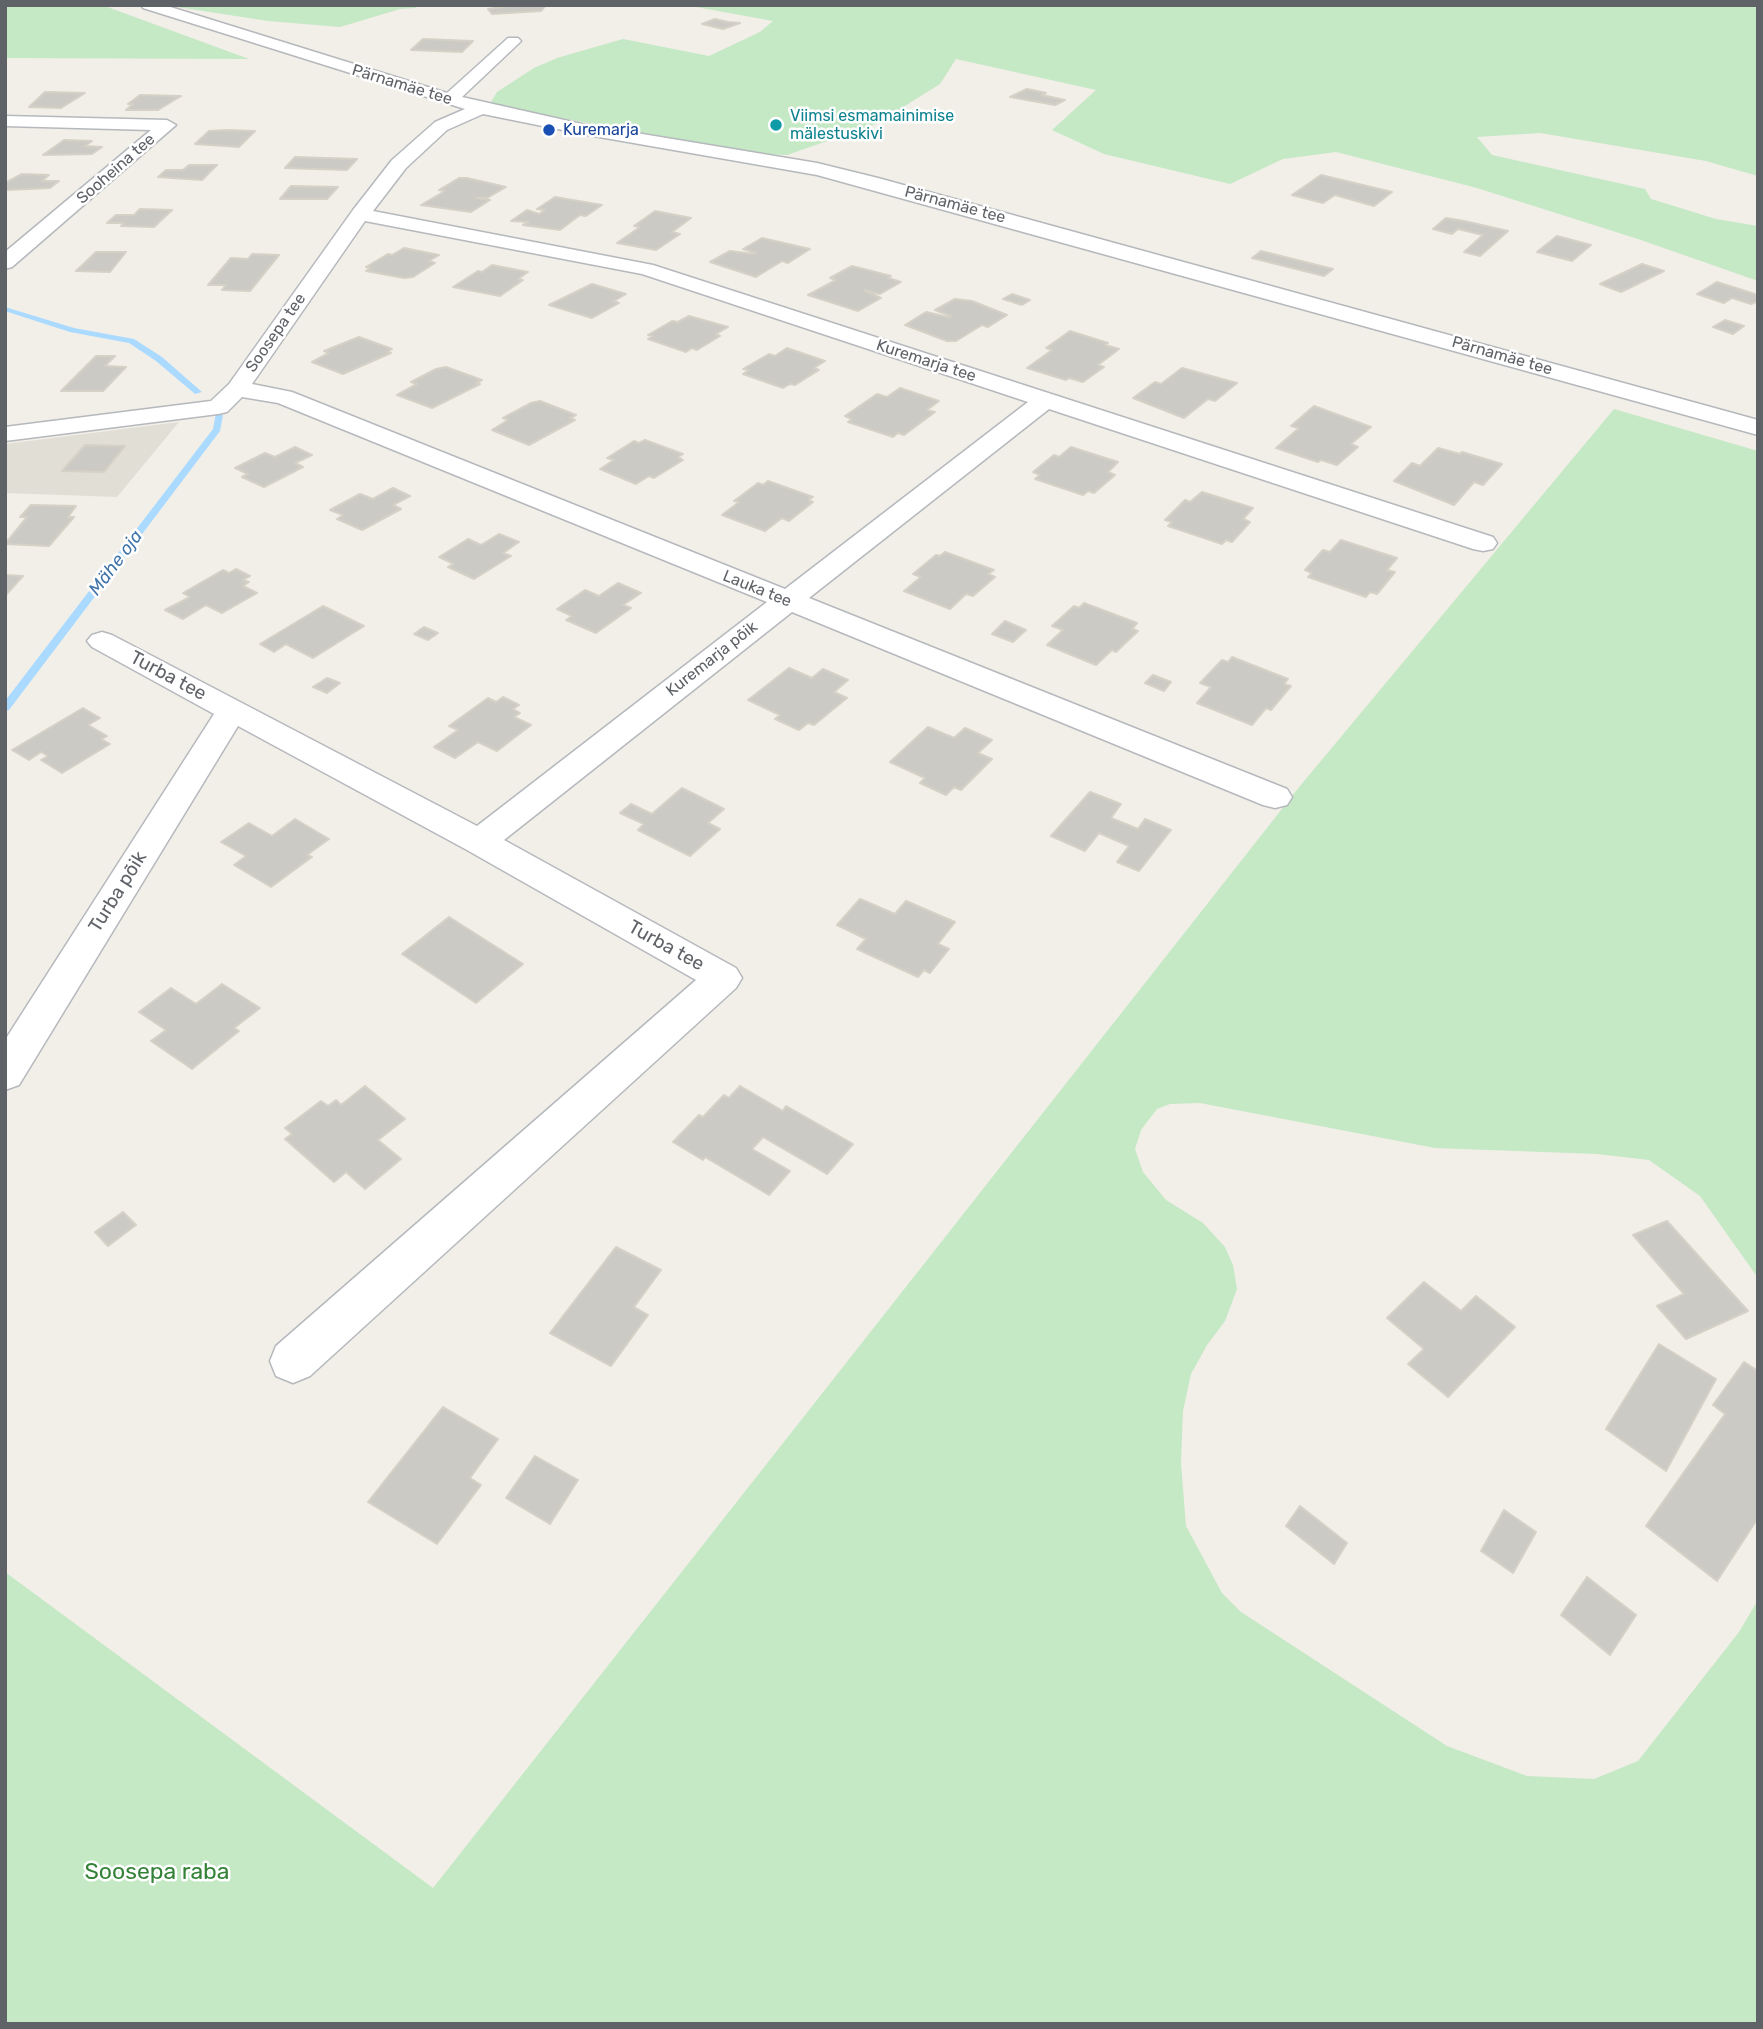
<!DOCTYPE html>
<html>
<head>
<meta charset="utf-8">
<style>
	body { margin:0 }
	#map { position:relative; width:1763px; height:2029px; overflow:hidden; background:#f1efe8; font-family:Rubik,sans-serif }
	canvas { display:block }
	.frame { position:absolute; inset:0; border:7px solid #5f6368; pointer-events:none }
</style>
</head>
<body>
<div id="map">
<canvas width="1763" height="2029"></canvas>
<div class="frame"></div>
</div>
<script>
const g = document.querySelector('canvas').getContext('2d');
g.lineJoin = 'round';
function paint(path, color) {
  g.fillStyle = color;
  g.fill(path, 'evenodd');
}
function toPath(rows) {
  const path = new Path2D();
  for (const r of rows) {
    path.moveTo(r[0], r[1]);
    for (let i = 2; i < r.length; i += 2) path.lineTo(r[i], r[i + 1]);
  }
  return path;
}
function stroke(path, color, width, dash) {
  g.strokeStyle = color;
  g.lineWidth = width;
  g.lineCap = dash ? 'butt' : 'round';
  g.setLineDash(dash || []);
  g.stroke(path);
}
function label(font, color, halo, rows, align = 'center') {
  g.font = font + ' Rubik,sans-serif';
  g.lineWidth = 5;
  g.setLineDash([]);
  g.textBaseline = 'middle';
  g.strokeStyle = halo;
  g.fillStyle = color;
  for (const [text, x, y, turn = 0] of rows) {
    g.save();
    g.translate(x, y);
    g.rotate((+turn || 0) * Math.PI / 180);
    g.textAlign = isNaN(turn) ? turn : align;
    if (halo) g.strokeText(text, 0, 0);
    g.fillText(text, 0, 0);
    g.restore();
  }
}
paint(toPath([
	[179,422,117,497,5,493,5,444]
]), '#e1ded6');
paint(toPath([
	[5,5,102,5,249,59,5,58],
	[418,5,415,8,400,9,340,27,268,21,171,6],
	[685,5,1758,5,1758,176,1706,161,1540,133,1477,137,1492,155,1645,189,1651,199,1716,219,1758,226,1758,281,1638,239,1477,188,1336,152,1283,159,1230,184,1104,154,1052,130,1096,90,956,59,940,84,876,124,787,155,759,154,489,105,497,92,534,68,557,58,623,39,709,56,760,32,773,21],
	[1614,409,1758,451,1758,1278,1700,1196,1649,1160,1597,1154,1435,1148,1200,1103,1170,1104,1157,1109,1141,1130,1135,1149,1143,1172,1166,1200,1203,1223,1225,1247,1233,1265,1237,1289,1225,1321,1207,1345,1191,1374,1183,1411,1181,1463,1186,1526,1222,1593,1241,1612,1447,1746,1527,1776,1594,1779,1638,1761,1739,1632,1758,1600,1758,2024,5,2024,5,1572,433,1888,1300,786]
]), '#c5e8c5');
paint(toPath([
	[5,307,74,328,134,339,162,357,202,392,195,394,156,361,129,343,70,332,5,311,5,307],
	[216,413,223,415,220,431,9,710,5,711,5,701,213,429,216,413]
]), '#aadaff');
const building = toPath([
	[515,5,546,5,541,11,492,14,488,9,515,5],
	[715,19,728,22,740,23,723,29,702,24,715,19],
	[423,39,473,41,462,52,411,50,423,39],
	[1027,89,1046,93,1042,95,1065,100,1055,105,1010,97,1027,89],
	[45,92,85,93,61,108,29,107,45,92],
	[140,95,181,96,158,110,126,110,133,104,128,104,140,95],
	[227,130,255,131,239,147,195,144,209,131,227,130],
	[64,140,92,141,85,146,102,147,92,154,43,155,64,140],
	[295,157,357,159,347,170,285,168,295,157],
	[189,165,217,165,202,180,158,177,166,170,183,170,189,165],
	[22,174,49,175,42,181,59,181,50,188,5,190,5,183,22,174],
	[1321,175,1392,192,1374,206,1335,195,1323,203,1292,195,1321,175],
	[459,178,467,178,506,187,487,198,476,198,490,200,471,212,421,205,445,191,439,190,459,178],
	[291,186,338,187,327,199,280,199,291,186],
	[555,197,602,205,586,216,580,215,560,230,523,225,529,222,511,221,527,210,539,214,545,210,537,209,555,197],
	[140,209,172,210,154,227,121,226,124,223,107,223,116,215,134,215,140,209],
	[655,211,691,218,672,232,680,234,656,250,617,243,640,227,634,226,655,211],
	[1446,218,1464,221,1508,231,1480,256,1464,252,1483,235,1458,229,1452,234,1433,229,1446,218],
	[1557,236,1591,245,1572,261,1537,252,1557,236],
	[762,238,810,249,788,263,782,261,756,277,710,262,730,251,754,254,756,253,743,249,762,238],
	[404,248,439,255,429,261,435,263,413,277,404,278,366,271,370,268,366,267,388,254,392,255,404,248],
	[1261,251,1333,269,1324,276,1252,258,1261,251],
	[96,252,126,252,110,272,76,271,96,252],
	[252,254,279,255,250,291,222,290,226,285,208,285,231,258,248,259,252,254],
	[1642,264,1664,271,1621,292,1600,284,1642,264],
	[492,265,528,272,518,279,523,280,500,296,453,287,478,271,482,272,492,265],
	[852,266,891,276,888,278,901,282,880,294,864,290,881,298,858,311,808,295,836,280,830,278,852,266],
	[1717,282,1758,295,1758,301,1751,304,1732,298,1724,303,1697,294,1717,282],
	[592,284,626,294,614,301,619,303,592,318,549,305,592,284],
	[1012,294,1030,300,1022,305,1003,299,1012,294],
	[955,299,972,301,1007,315,988,327,982,325,956,341,947,341,905,325,926,312,948,317,951,316,935,310,955,299],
	[689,316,728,327,716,334,720,336,697,350,692,348,686,352,648,339,653,336,648,335,672,321,678,322,689,316],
	[1725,320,1744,326,1733,334,1713,327,1725,320],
	[1070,331,1108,343,1105,345,1119,349,1098,365,1104,367,1083,382,1069,378,1066,380,1027,368,1052,350,1046,348,1070,331],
	[359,337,392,349,387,352,391,353,343,374,312,362,329,353,324,351,359,337],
	[787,348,825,361,814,368,819,370,795,385,790,384,783,388,743,374,749,370,743,369,769,354,775,356,787,348],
	[96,356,115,356,105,366,126,367,103,391,61,391,96,356],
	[446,367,482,380,476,383,480,384,432,408,397,395,417,384,411,382,436,369,446,367],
	[1182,368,1237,383,1215,401,1208,399,1184,418,1133,398,1155,382,1161,384,1182,368],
	[900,388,939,401,927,410,935,412,904,435,898,433,893,437,848,422,852,419,845,416,877,394,887,397,900,388],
	[540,401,576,415,570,418,575,420,529,445,492,430,508,420,503,418,531,403,540,401],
	[1314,406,1371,427,1351,444,1358,447,1337,465,1321,460,1318,462,1276,448,1299,428,1291,426,1314,406],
	[645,440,683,454,678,457,683,460,654,478,649,476,636,484,600,469,614,460,607,458,634,441,639,443,645,440],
	[85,445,125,446,104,472,62,471,85,445],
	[295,447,312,455,295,463,303,467,264,487,242,477,248,474,235,468,265,453,275,457,295,447],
	[1071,447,1118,462,1108,472,1115,475,1094,493,1088,491,1083,495,1035,479,1040,475,1033,472,1054,455,1059,457,1071,447],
	[1438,448,1460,454,1462,452,1502,464,1483,485,1474,482,1454,505,1394,481,1412,463,1420,466,1438,448],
	[768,481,813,497,808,500,813,502,789,521,782,518,765,531,722,515,739,502,734,501,758,483,763,485,768,481],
	[393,488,410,496,393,505,401,509,362,530,337,519,343,515,330,510,360,494,373,499,393,488],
	[1202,492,1253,508,1243,519,1250,522,1232,542,1226,540,1222,544,1168,526,1172,522,1165,520,1185,500,1190,502,1202,492],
	[31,505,76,506,68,517,74,517,49,546,5,544,27,517,20,517,31,505],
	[499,534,519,542,503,553,511,556,474,579,448,567,454,564,439,557,468,539,481,545,499,534],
	[1341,540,1397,558,1387,570,1395,572,1377,594,1370,592,1366,597,1308,577,1312,573,1305,570,1323,550,1330,552,1341,540],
	[945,552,994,570,988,574,995,577,973,596,966,594,950,609,904,591,921,577,913,574,936,555,940,556,945,552],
	[236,569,250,576,243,580,249,582,243,586,257,593,222,613,206,605,183,619,165,610,190,597,183,593,223,570,229,573,236,569],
	[5,575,23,576,5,596,5,575],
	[618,583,641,593,623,605,631,608,596,633,566,620,572,616,557,609,585,590,599,596,618,583],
	[1084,603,1137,623,1132,629,1138,631,1116,652,1112,650,1096,665,1047,645,1063,630,1052,626,1074,606,1079,608,1084,603],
	[323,606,364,626,313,658,286,644,274,652,260,644,323,606],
	[1005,621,1026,630,1013,642,992,634,1005,621],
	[424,627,438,633,428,640,414,634,424,627],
	[1232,657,1288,679,1284,684,1291,686,1271,710,1266,708,1252,725,1197,703,1211,687,1200,683,1222,660,1228,662,1232,657],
	[789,668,812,678,823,669,848,680,834,692,847,698,814,725,808,723,799,730,775,719,780,715,748,700,789,668],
	[1153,675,1171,682,1164,691,1145,683,1153,675],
	[327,678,340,683,327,693,313,687,327,678],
	[503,697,519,705,513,709,520,713,514,717,531,725,497,751,478,742,455,758,434,747,458,730,449,726,488,698,496,702,503,697],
	[83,708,100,718,88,725,107,736,101,739,110,744,62,773,41,760,48,756,41,752,29,760,12,750,83,708],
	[928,727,954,738,965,728,992,740,978,753,992,759,961,790,954,787,946,795,920,783,925,778,890,762,928,727],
	[682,788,724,809,708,823,720,829,690,856,638,830,644,824,620,813,631,804,652,814,682,788],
	[1090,792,1121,804,1111,818,1138,829,1145,819,1171,830,1139,871,1117,862,1129,846,1099,833,1085,851,1051,836,1090,792],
	[295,819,329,839,307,855,312,857,271,887,234,865,246,856,221,842,249,823,272,836,295,819],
	[860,899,895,914,906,901,955,922,938,944,949,949,930,973,924,970,918,977,857,949,866,939,837,925,860,899],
	[449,917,523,964,476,1003,402,954,449,917],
	[222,984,260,1008,234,1028,239,1031,192,1069,151,1041,166,1030,139,1012,171,988,196,1004,222,984],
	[365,1086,405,1119,378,1140,401,1159,365,1189,346,1172,334,1182,285,1139,292,1134,285,1128,321,1101,328,1106,336,1100,341,1105,365,1086],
	[740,1086,783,1111,786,1106,853,1144,827,1174,763,1137,752,1149,790,1171,769,1195,705,1157,703,1160,673,1142,699,1115,703,1117,724,1095,729,1098,740,1086],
	[123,1212,136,1225,108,1246,95,1232,123,1212],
	[1667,1221,1748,1311,1686,1339,1657,1306,1684,1294,1633,1235,1667,1221],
	[616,1247,661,1270,634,1307,648,1315,611,1366,550,1333,616,1247],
	[1424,1282,1461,1311,1476,1296,1515,1327,1448,1397,1408,1364,1424,1349,1387,1318,1424,1282],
	[1659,1344,1716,1379,1666,1471,1606,1429,1659,1344],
	[1744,1362,1758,1371,1758,1518,1717,1581,1646,1526,1725,1414,1713,1405,1744,1362],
	[443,1407,498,1439,470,1478,481,1485,437,1544,368,1502,443,1407],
	[535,1456,578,1480,550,1524,506,1498,535,1456],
	[1300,1506,1347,1543,1334,1564,1286,1526,1300,1506],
	[1504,1510,1536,1532,1513,1573,1481,1551,1504,1510],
	[1587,1577,1636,1615,1610,1655,1561,1615,1587,1577]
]);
paint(building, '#cccac5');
stroke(building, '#d6d1c6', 2);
const minor = toPath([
	[141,5,164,5,447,93,508,38,518,38,521,41,518,44,462,97,582,124,817,163,878,178,1758,420,1758,435,817,175,582,134,483,114,447,130,406,168,373,211,653,265,1493,537,1497,543,1493,549,1483,551,1473,549,1049,409,809,598,1287,789,1292,797,1287,805,1275,808,1263,805,792,612,504,840,736,968,742,978,736,988,310,1376,293,1383,276,1376,270,1361,276,1346,696,980,467,850,238,726,19,1085,5,1090,5,1040,214,714,92,647,87,641,92,635,102,632,112,635,477,826,767,602,278,403,242,397,227,412,218,414,5,441,5,427,211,401,229,384,353,210,392,160,435,122,465,109,143,8,141,5],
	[365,221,642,274,1028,402,785,589,292,392,252,384,365,221],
	[5,116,167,120,176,125,12,267,5,269,5,252,151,130,5,126,5,116]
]);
stroke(minor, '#b5b8bc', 3);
paint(minor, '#fff');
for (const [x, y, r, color] of [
	[776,125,7,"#0f9aa8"],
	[549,130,7,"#1a4fb4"]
]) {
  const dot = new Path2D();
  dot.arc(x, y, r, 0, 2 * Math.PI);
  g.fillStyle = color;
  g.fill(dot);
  stroke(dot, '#fff', 2.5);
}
label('16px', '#5f6368', '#fff', [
	["Pärnamäe tee",402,85,17],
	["Sooheina tee",116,169,-41],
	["Pärnamäe tee",955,205,15],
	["Soosepa tee",276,333,-55],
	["Pärnamäe tee",1502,356,16],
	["Kuremarja tee",926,361,18],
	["Lauka tee",757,589,22],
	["Kuremarja põik",712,659,-38]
]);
label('16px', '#0d838f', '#fff', [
	["Viimsi esmamainimise",790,116],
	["mälestuskivi",790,134]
], 'left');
label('16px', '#164399', '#fff', [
	["Kuremarja",563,130]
], 'left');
label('italic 18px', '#4174aa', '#fff', [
	["Mähe oja",116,563,-53]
]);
label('19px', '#5f6368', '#fff', [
	["Turba tee",168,676,28],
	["Turba põik",118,892,-58],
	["Turba tee",666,946,29]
]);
label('23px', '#348238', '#fff', [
	["Soosepa raba",157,1872]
]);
</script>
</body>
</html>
